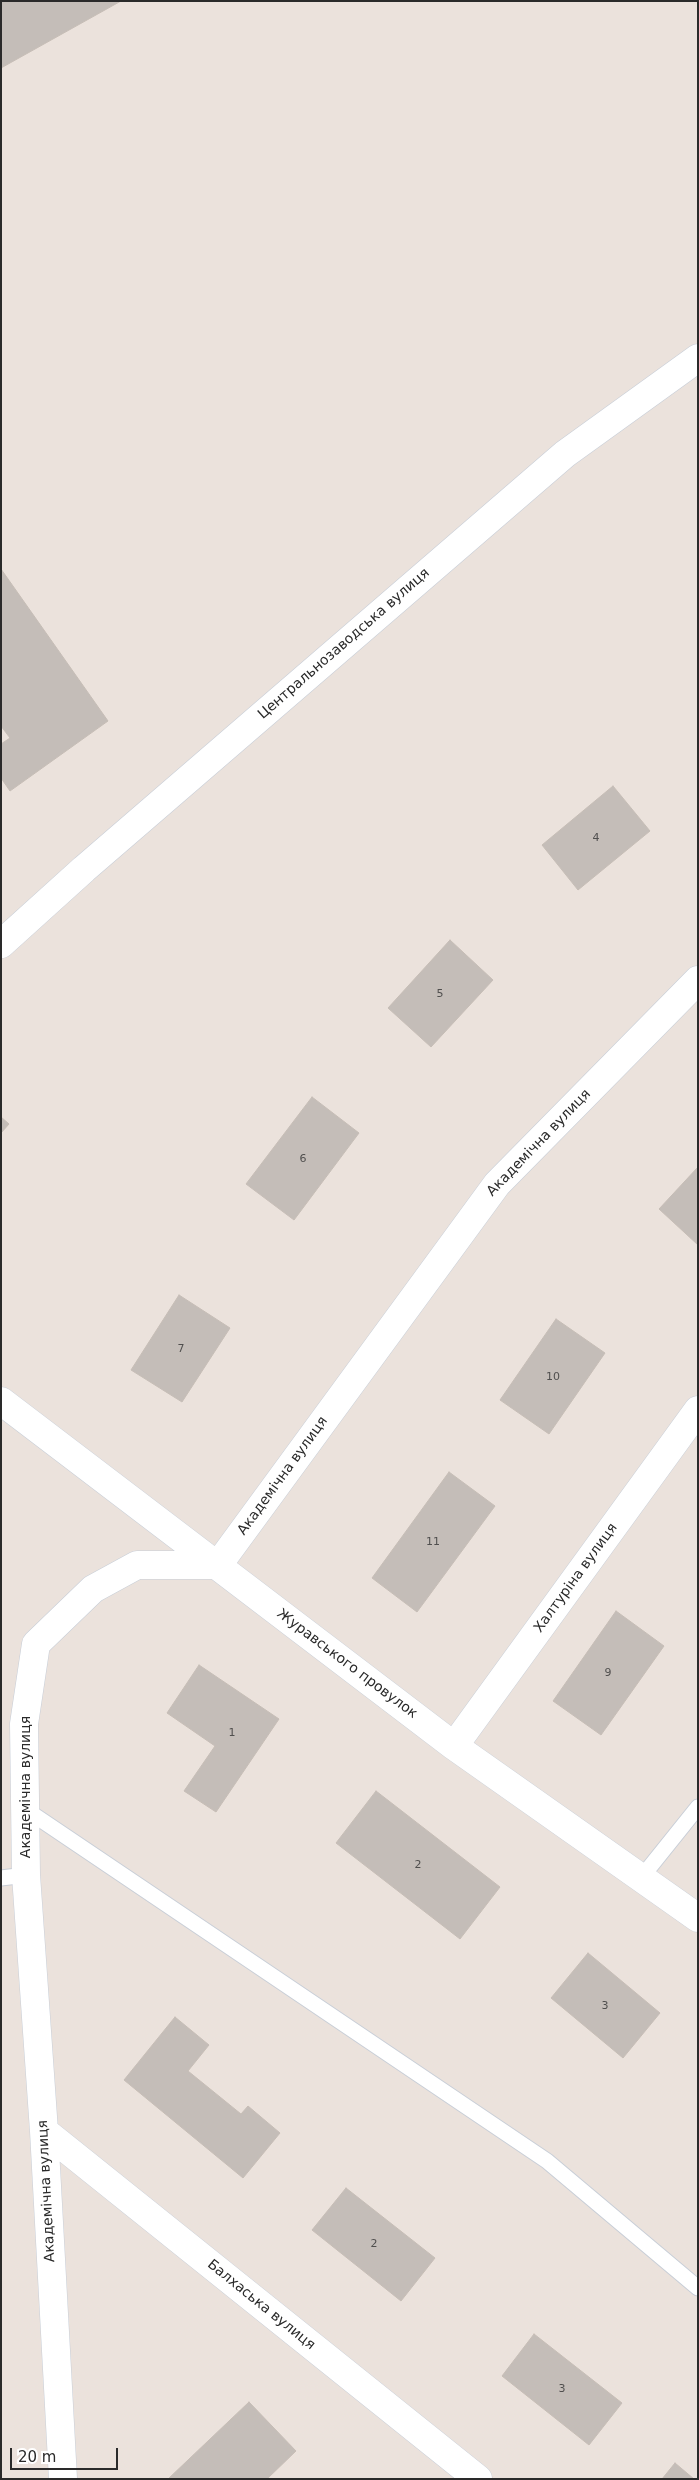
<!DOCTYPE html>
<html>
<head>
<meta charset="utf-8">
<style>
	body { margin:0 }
	#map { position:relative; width:699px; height:2480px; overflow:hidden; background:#ebe2dc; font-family:"DejaVu Sans",sans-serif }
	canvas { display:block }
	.frame { position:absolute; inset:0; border:2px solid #2a2a2a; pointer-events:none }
	.scale { position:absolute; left:10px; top:2448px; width:108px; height:22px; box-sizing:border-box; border:2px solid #2a2a2a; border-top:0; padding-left:6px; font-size:15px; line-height:18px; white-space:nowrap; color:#2a2a2a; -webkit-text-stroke:4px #fff; paint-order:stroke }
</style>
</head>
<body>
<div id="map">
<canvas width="699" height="2480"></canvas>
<div class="frame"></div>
<div class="scale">20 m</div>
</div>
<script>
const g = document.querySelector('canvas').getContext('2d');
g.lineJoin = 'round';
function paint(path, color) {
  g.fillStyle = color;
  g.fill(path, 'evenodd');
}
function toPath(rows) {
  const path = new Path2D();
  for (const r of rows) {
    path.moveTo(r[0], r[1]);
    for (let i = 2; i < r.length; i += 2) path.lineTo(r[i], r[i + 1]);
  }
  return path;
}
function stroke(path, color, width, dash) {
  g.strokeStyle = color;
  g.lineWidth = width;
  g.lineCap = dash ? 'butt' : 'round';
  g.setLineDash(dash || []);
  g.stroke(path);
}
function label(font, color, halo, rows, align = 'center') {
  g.font = font + ' "DejaVu Sans",sans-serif';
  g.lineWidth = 4;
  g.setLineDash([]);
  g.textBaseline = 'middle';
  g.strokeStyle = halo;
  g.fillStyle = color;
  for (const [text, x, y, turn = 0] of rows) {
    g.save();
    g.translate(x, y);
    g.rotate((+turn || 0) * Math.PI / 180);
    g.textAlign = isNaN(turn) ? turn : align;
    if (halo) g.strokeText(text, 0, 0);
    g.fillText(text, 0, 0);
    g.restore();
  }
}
const building = toPath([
	[1,1,121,1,1,68,1,1],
	[1,569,108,721,10,791,1,778,1,744,10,738,1,726,1,569],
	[613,786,650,831,578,890,542,845,613,786],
	[450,940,493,980,431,1047,388,1008,450,940],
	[312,1097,359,1133,294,1220,246,1184,312,1097],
	[1,1117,9,1124,1,1133,1,1117],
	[698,1167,698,1245,659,1209,698,1167],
	[179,1295,230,1328,182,1402,131,1370,179,1295],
	[556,1319,605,1353,549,1434,500,1400,556,1319],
	[449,1472,495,1506,417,1612,372,1578,449,1472],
	[616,1611,664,1646,601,1735,553,1701,616,1611],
	[199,1665,279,1719,216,1812,184,1791,215,1746,167,1713,199,1665],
	[376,1791,500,1887,460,1939,336,1843,376,1791],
	[588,1953,660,2013,623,2058,551,1998,588,1953],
	[175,2017,209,2045,188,2071,241,2114,248,2106,280,2133,243,2178,124,2080,175,2017],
	[346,2188,435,2258,401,2301,312,2230,346,2188],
	[534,2334,622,2403,589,2445,502,2376,534,2334],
	[249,2402,296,2451,267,2479,168,2479,249,2402],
	[675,2463,694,2479,662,2479,675,2463]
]);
paint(building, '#c4bdb8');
stroke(building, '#c6bdb6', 1);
const lane = toPath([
	[25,1809,547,2161,698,2288],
	[1,1878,26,1875],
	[641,1878,698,1807]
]);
const street = toPath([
	[1,944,84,869,565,454,698,358],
	[1,1401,454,1746,698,1918],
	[454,1746,698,1410],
	[44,2131,478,2479],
	[63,2479,44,2131,26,1875,24,1724,36,1644,93,1589,137,1565,218,1565,497,1184,698,980]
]);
stroke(lane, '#c8ced7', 17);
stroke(street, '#c8ced7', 29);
stroke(lane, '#fff', 15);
stroke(street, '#fff', 28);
label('11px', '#504f4e', null, [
	["4",596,838],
	["5",440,994],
	["6",303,1159],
	["7",181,1349],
	["10",553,1377],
	["11",433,1542],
	["9",608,1673],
	["1",232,1733],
	["2",418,1865],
	["3",605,2006],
	["2",374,2244],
	["3",562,2389]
]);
label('14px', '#2a2a2a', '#fff', [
	["Центральнозаводська вулиця",344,644,-41],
	["Академічна вулиця",539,1143,-46],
	["Академічна вулиця",283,1476,-54],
	["Халтуріна вулиця",576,1578,-54],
	["Журавського провулок",347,1664,37],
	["Академічна вулиця",26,1787,-90],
	["Академічна вулиця",47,2191,-93],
	["Балхаська вулиця",261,2305,39]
]);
</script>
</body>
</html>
